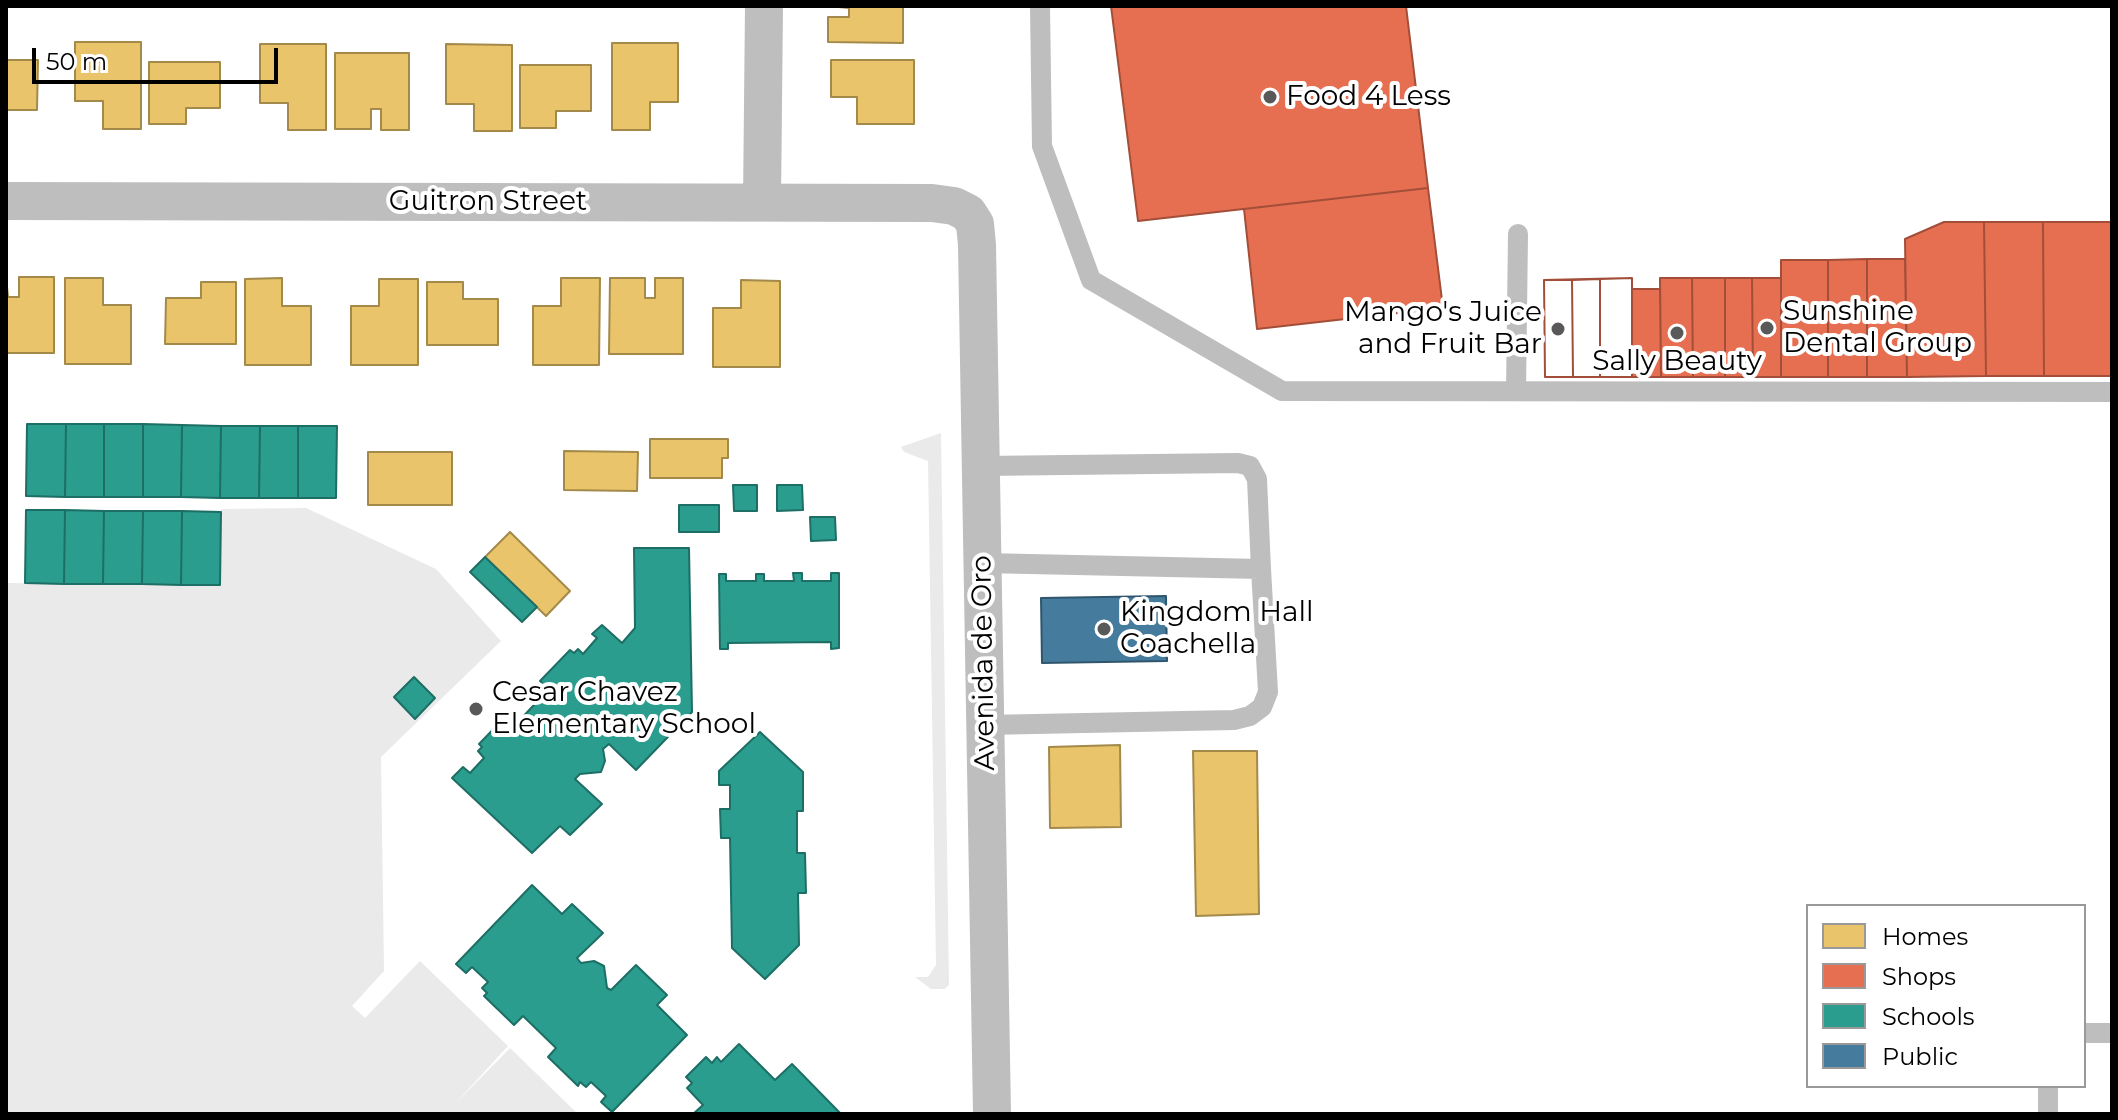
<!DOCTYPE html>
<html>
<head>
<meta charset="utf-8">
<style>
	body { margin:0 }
	#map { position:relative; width:2118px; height:1120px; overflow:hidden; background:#fff; font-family:Montserrat,sans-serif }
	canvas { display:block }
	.frame { position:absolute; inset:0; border:8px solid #000; pointer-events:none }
	.legend { position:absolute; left:1806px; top:904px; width:280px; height:184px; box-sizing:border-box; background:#fff; border:2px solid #999; margin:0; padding:10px 14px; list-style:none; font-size:24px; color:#000 }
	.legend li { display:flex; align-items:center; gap:16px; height:40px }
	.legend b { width:40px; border:2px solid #999 }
	.scale { position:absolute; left:32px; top:48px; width:246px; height:36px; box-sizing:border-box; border:4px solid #000; border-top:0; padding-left:10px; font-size:24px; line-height:28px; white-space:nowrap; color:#000; -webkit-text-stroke:6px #fff; paint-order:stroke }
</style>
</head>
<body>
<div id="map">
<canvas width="2118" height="1120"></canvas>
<div class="frame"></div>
<ul class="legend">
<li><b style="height:22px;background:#e9c46a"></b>Homes</li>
<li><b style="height:22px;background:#e76f51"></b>Shops</li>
<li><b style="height:22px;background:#2a9d8f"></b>Schools</li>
<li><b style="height:22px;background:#457b9d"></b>Public</li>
</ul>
<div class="scale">50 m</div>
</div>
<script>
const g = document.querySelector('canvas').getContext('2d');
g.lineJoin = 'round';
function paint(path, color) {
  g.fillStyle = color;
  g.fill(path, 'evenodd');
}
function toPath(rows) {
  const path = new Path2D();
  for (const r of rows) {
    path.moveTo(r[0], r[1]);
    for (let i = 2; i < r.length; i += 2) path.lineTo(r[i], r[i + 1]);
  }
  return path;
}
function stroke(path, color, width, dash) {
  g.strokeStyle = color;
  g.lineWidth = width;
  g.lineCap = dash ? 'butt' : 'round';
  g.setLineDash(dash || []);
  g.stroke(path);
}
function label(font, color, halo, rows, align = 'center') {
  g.font = font + ' Montserrat,sans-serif';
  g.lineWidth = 8;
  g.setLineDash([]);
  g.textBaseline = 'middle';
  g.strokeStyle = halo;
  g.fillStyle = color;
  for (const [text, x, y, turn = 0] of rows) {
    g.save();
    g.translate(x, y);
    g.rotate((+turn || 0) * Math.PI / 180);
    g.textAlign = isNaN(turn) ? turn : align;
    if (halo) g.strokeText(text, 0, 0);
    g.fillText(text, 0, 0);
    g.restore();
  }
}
paint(toPath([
	[941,433,949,985,945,989,931,989,915,977,928,977,936,965,928,461,904,452,901,447],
	[306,508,436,569,501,641,381,757,384,971,352,1006,365,1018,420,961,508,1046,454,1105,510,1048,578,1114,6,1114,6,583,220,585,221,509]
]), '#eaeaea');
const homes = toPath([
	[828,6,903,6,903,43,828,42,828,17,849,17,849,8,828,6],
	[75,42,141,42,141,129,103,129,103,101,75,101,75,42],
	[612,43,678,43,678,102,650,102,650,130,612,130,612,43],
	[260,44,326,44,326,130,288,130,288,103,260,103,260,44],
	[446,44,512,45,512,131,474,131,474,104,446,104,446,44],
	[335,53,409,53,409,130,381,130,381,109,371,109,371,129,335,129,335,53],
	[6,60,38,60,37,110,6,110,6,60],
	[831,60,914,60,914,124,857,124,857,97,831,97,831,60],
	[149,62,220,62,220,108,186,108,186,124,149,124,149,62],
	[520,65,591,65,591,111,556,111,556,128,520,128,520,65],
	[6,276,8,297,19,297,19,277,54,277,54,353,6,353,6,276],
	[65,278,103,278,103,305,131,305,131,364,65,364,65,278],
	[282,278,282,306,311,306,311,365,245,365,245,279,282,278],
	[561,278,600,278,599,365,533,365,533,306,561,306,561,278],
	[610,278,645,278,645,298,655,298,655,278,683,278,683,354,609,354,610,278],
	[379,279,418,279,418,365,351,365,351,306,379,306,379,279],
	[741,280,780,281,780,367,713,367,713,308,741,308,741,280],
	[201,282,236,282,236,344,165,344,166,298,201,298,201,282],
	[427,282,463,282,463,299,498,299,498,345,427,345,427,282],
	[650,439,728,439,728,458,722,458,722,478,650,478,650,439],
	[564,451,638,452,637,491,564,490,564,451],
	[368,452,452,452,452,505,368,505,368,452],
	[510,532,570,591,546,616,485,557,510,532],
	[1120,745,1121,827,1050,828,1049,747,1120,745],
	[1193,751,1257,751,1259,914,1196,916,1193,751]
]);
paint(homes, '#e9c46a');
stroke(homes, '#a3894a', 2);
const shops = toPath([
	[1111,6,1406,6,1428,188,1138,221,1111,6],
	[1428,188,1443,308,1257,329,1244,209,1428,188],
	[1944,222,1984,222,1986,376,1907,377,1905,239,1944,222],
	[1984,222,2043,222,2044,376,1986,376,1984,222],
	[2043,222,2112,222,2112,376,2044,376,2043,222],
	[1867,259,1905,259,1907,377,1867,377,1867,259],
	[1867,259,1867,377,1828,377,1828,260,1867,259],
	[1781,260,1828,260,1828,377,1781,377,1781,260],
	[1632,278,1632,377,1600,377,1600,279,1632,278],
	[1632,278,1632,377,1545,377,1544,280,1632,278],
	[1660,278,1692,278,1693,377,1661,377,1660,278],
	[1692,278,1725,278,1725,377,1693,377,1692,278],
	[1725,278,1752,278,1753,377,1725,377,1725,278],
	[1752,278,1781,278,1781,377,1753,377,1752,278],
	[1600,279,1600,377,1573,377,1572,280,1600,279],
	[1544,280,1572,280,1573,377,1545,377,1544,280],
	[1632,289,1660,289,1661,377,1632,377,1632,289]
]);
paint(shops, '#e76f51');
stroke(shops, '#a24e39', 2);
const schools = toPath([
	[27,424,66,424,65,497,26,496,27,424],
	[66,424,104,424,104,497,65,497,66,424],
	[104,424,143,424,143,497,104,497,104,424],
	[143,424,182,425,181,497,143,497,143,424],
	[182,425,221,426,220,498,181,497,182,425],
	[221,426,260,426,259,498,220,498,221,426],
	[260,426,298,426,298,498,259,498,260,426],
	[298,426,337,426,336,498,298,498,298,426],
	[733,485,757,485,757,511,734,511,733,485],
	[777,485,802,485,803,510,777,511,777,485],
	[679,505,719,505,719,532,679,532,679,505],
	[26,510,65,510,64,584,25,583,26,510],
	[65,510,104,511,103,584,64,584,65,510],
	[104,511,143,511,142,584,103,584,104,511],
	[143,511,182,511,181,585,142,584,143,511],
	[182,511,221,512,220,585,181,585,182,511],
	[810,517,835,517,836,540,811,541,810,517],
	[634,548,689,548,692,712,636,770,609,744,603,749,605,761,601,772,580,774,575,779,602,804,570,835,560,826,532,853,452,778,463,767,470,773,484,758,478,751,482,747,479,744,508,714,517,723,549,689,540,681,570,650,574,653,578,649,583,654,597,638,592,634,602,625,622,643,635,628,634,548],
	[485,557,537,607,522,622,470,572,485,557],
	[793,573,802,573,802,581,831,581,831,573,839,573,839,648,831,649,831,642,728,643,728,649,720,649,719,574,726,574,726,581,756,581,756,574,764,574,764,581,794,581,793,573],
	[414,677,435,698,415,719,394,697,414,677],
	[760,732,803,772,803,811,797,811,797,853,805,853,806,893,798,893,799,945,765,979,732,948,730,838,721,838,720,809,730,809,730,785,719,785,719,771,760,732],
	[532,885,562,914,572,904,603,933,577,958,581,963,594,961,604,966,607,988,611,990,636,965,667,995,657,1005,687,1035,612,1112,601,1102,606,1096,591,1082,586,1087,580,1082,578,1086,548,1057,556,1048,523,1016,514,1025,484,996,487,993,482,988,488,982,472,967,466,973,456,964,532,885],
	[739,1044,775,1080,792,1064,841,1114,693,1114,703,1105,687,1088,692,1083,686,1077,706,1057,712,1063,717,1057,721,1062,739,1044]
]);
paint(schools, '#2a9d8f');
stroke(schools, '#1d6e64', 2);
const public = toPath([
	[1166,596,1167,661,1042,663,1041,598,1166,596]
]);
paint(public, '#457b9d');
stroke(public, '#30566e', 2);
stroke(toPath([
	[1040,6,1042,146,1091,280,1282,391,2112,392],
	[1516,391,1518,234],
	[981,466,1238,463,1250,466,1257,479,1261,569,983,563],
	[985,725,1234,720,1250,716,1262,707,1268,692,1261,569],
	[2084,1033,2112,1033],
	[2048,1086,2048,1114]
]), '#bebebe', 20);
stroke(toPath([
	[6,201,932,203,954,206,968,213,975,224,977,245,992,1114],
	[762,202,764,6]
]), '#bebebe', 38);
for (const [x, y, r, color] of [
	[1270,97,8,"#595959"],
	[1767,328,8,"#595959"],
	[1558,329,8,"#595959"],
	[1677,333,8,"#595959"],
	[1104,629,8,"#595959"],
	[476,709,8,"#595959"]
]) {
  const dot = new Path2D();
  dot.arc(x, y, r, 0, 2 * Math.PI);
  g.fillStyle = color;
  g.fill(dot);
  stroke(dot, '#fff', 3);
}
label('28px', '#000', '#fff', [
	["Food 4 Less",1286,97],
	["Sunshine",1783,312],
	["Dental Group",1783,344],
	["Mango's Juice",1542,313,"right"],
	["and Fruit Bar",1542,345,"right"],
	["Sally Beauty",1677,362,"center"],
	["Kingdom Hall",1120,613],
	["Coachella",1120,645],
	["Cesar Chavez",492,693],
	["Elementary School",492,725]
], 'left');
label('28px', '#000', '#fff', [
	["Guitron Street",488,202],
	["Avenida de Oro",984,663,-91]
]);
</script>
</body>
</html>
